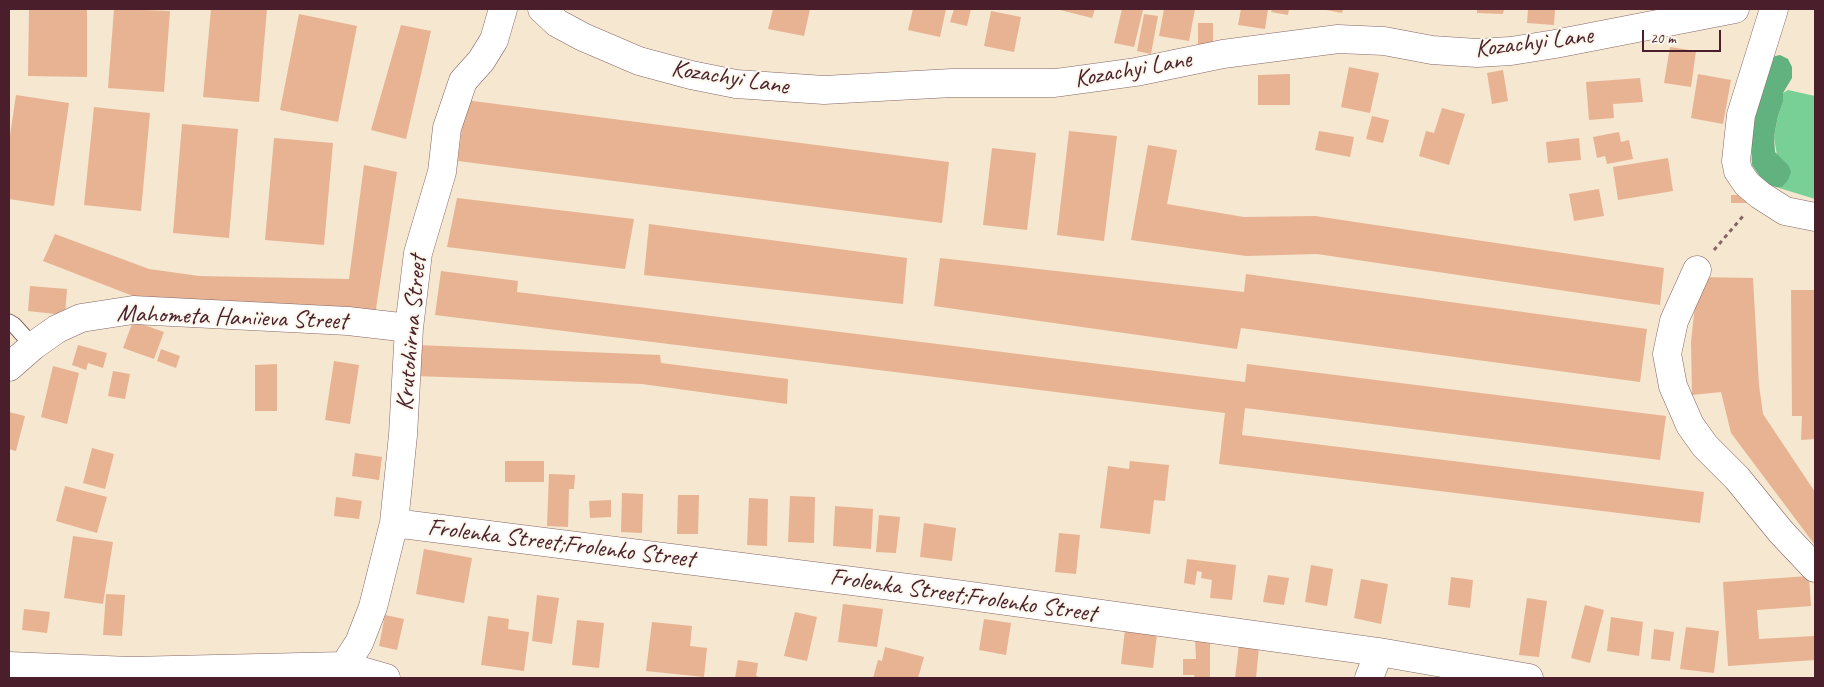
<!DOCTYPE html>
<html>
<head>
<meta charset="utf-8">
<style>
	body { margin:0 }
	#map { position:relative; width:1824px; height:687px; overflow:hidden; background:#f5e7d0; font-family:Caveat,sans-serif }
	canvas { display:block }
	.frame { position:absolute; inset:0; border:10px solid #4a1f2b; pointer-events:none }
	.scale { position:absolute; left:1642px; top:30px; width:79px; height:22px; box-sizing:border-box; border:2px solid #4a1f2b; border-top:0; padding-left:6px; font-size:15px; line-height:18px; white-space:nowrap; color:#4a1f2b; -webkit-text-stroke:4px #fbf7ec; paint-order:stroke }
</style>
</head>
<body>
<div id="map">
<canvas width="1824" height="687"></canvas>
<div class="frame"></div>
<div class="scale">20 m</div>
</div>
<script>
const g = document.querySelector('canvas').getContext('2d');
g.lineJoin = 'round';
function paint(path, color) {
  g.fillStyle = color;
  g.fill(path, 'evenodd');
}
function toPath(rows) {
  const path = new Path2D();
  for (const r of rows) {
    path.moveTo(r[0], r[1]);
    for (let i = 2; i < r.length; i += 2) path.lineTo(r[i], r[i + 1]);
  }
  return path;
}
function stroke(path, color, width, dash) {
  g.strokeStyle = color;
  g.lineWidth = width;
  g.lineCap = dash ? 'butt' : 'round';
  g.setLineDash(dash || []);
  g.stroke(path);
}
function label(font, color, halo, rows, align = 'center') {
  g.font = font + ' Caveat,sans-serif';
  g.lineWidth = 4;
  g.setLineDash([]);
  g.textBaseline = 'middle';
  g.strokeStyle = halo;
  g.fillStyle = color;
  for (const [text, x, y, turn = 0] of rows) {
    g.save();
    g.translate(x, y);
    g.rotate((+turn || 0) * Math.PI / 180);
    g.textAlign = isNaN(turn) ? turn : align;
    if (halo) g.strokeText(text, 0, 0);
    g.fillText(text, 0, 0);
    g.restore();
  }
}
paint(toPath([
	[1788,90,1815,96,1815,199,1776,187,1782,186,1774,137,1778,116,1783,102,1783,93]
]), '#79d096');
paint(toPath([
	[1780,55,1788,59,1792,67,1792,78,1783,93,1783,102,1778,116,1774,137,1775,152,1789,166,1791,172,1788,180,1782,187,1776,187,1765,184,1752,165,1750,115,1771,57]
]), '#62b27f');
paint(toPath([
	[29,9,87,9,87,77,28,76],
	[114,9,170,11,164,92,108,88],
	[211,9,267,9,259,102,203,97],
	[773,9,810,9,804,36,768,29],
	[913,9,946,9,940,37,908,30],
	[954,9,971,9,967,26,950,22],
	[1056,9,1095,9,1092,18],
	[1122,9,1143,10,1134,47,1114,43],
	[1164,9,1195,9,1189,41,1159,36],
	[1241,9,1268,9,1265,29,1238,25],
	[1272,9,1289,9,1288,15,1271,12],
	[1321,9,1343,9,1342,13],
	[1477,9,1504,9,1503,14,1477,13],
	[1528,9,1555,9,1554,25,1527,23],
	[991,11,1021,17,1014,52,984,46],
	[299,14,357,26,338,122,280,110],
	[1144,14,1158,16,1151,54,1137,51],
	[1198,23,1213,23,1213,44,1198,44],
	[401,25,431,31,406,139,371,130],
	[1670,47,1696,51,1691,87,1664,83],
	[1349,67,1379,73,1370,113,1341,107],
	[1503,70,1508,101,1492,104,1487,73],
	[1290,74,1290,105,1258,105,1258,75],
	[1698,74,1731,80,1723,124,1691,118],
	[1640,78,1643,102,1613,104,1614,118,1589,120,1586,82],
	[16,95,69,103,54,206,9,199,9,142],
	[465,100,949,162,942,223,458,161],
	[94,107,150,113,141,211,84,205],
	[1442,108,1465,114,1449,165,1419,156,1426,131,1434,133],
	[1372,116,1389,120,1383,143,1366,139],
	[182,124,238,129,229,238,173,233],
	[1069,131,1117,136,1104,241,1057,235],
	[1319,131,1354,137,1350,157,1315,150],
	[1619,132,1621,142,1629,140,1633,159,1607,164,1605,156,1597,158,1593,137],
	[274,138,333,143,324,245,265,240],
	[1579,138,1581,160,1548,163,1546,142],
	[1148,145,1177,150,1167,204,1244,217,1315,216,1664,268,1660,305,1317,254,1246,256,1131,240],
	[992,148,1036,153,1027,230,983,225],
	[1668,158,1673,191,1618,200,1613,167],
	[364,165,397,172,375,315,138,298,43,261,55,234,149,269,199,276,349,279],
	[1599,189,1604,216,1574,221,1569,194],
	[1731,195,1749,195,1749,203,1731,203],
	[457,198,634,219,625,269,447,247],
	[649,224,907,258,903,304,644,275],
	[940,258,1244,292,1246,274,1647,329,1640,382,1241,328,1237,349,934,306],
	[441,271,518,281,517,292,1245,382,1247,364,1666,416,1660,460,1245,408,1242,435,1704,492,1700,523,1219,464,1225,413,435,315],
	[1698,277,1753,278,1759,385,1763,414,1815,492,1815,545,1731,433,1721,392,1692,395,1691,342],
	[30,286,67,289,65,315,28,311],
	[1791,290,1815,290,1815,439,1801,440,1802,416,1792,416],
	[133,321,164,332,154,359,123,348],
	[78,345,107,353,103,368,88,363,86,370,72,365],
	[417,345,660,355,661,363,788,379,787,404,642,384,415,376],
	[161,349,180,356,176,368,157,361],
	[334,361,359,365,350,424,325,420],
	[277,364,277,411,255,411,255,365],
	[53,366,79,373,67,424,41,417],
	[113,371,130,374,125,399,108,396],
	[9,412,25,416,16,451,9,449],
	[92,448,114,454,105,489,83,483],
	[355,453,382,457,379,480,352,476],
	[505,461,544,461,544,482,505,482],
	[1130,461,1169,465,1165,501,1154,500,1150,534,1100,528,1108,466,1129,469],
	[549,474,575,475,574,489,569,489,568,527,547,526],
	[65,486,107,497,97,533,56,521],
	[622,493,643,494,642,533,621,532],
	[678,495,699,495,698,534,677,534],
	[790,496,815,497,814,543,788,542],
	[336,497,362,501,359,519,334,516],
	[749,498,768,499,767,546,747,545],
	[611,500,611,517,590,518,589,501],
	[835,506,873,509,871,549,833,546],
	[879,515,900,517,896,553,876,552],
	[924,523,956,528,952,561,920,557],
	[1059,533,1080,535,1076,574,1055,572],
	[73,536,113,542,103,604,64,598],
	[424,549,472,558,464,603,416,594],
	[1187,559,1236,565,1232,600,1210,598,1212,580,1201,578,1202,572,1197,571,1195,585,1184,583],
	[1311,565,1333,569,1327,606,1305,602],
	[1268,575,1289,578,1284,605,1263,602],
	[1809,576,1811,606,1757,610,1759,639,1815,636,1815,660,1728,666,1723,582],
	[1451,577,1473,580,1470,608,1448,605],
	[1361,579,1388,584,1381,624,1354,618],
	[106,594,125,595,122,636,103,635],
	[537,595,559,598,552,644,532,641],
	[1527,598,1547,601,1539,657,1519,655],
	[843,604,883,609,877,647,838,642],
	[1585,605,1604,610,1590,663,1571,658],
	[24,609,50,612,47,633,22,630],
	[795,612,817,617,807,661,784,656],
	[385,615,404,619,397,650,379,646],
	[488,616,509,619,508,629,529,632,524,671,481,665],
	[1611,617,1643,622,1639,656,1607,651],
	[984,619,1011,623,1006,655,979,650],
	[577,620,604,623,599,668,572,665],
	[652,622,692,626,690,646,707,648,704,677,646,671],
	[1686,627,1719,631,1714,673,1680,669],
	[1654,629,1674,632,1670,661,1651,659],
	[1125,630,1157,634,1153,668,1121,664],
	[1195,639,1210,639,1210,678,1195,678,1194,675,1183,675,1183,659,1196,659],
	[1239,644,1259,647,1256,678,1235,678],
	[885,647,924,657,918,678,873,678,878,660,882,661],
	[738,660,758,663,756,676,762,678,735,678]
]), '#e8b392');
const lane = toPath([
	[9,322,14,325,33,346]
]);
const street = toPath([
	[542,9,557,23,583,37,639,61,691,75,736,84,824,90,952,83,1055,83,1136,72,1223,54,1338,39,1384,41,1432,50,1477,53,1511,51,1555,44,1735,9],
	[1774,9,1741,115,1736,161,1738,171,1747,184,1760,195,1785,211,1815,217],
	[1697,270,1674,321,1667,354,1673,386,1690,425,1705,446,1737,478,1781,532,1815,568],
	[9,367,33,346,57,329,81,318,133,310,348,321,409,328],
	[394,523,963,595,1379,652,1529,678],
	[9,666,130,671,344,666,386,678],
	[344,666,359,643,373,607,394,523,403,435,409,328,418,253,442,172,447,128,463,81,481,61,494,40,503,9],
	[1369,678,1379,652]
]);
stroke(lane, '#866565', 17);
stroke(street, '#866565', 29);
stroke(toPath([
	[1714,250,1744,215]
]), '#866565', 3, [4, 4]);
stroke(lane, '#fff', 15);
stroke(street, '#fff', 28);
label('25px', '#4a1f2b', '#fbf7ec', [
	["Kozachyi Lane",1534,43,-7],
	["Kozachyi Lane",1133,70,-10],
	["Kozachyi Lane",730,78,9],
	["Mahometa Haniieva Street",232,318,2],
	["Krutohirna Street",412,333,-85],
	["Frolenka Street;Frolenko Street",561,544,7],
	["Frolenka Street;Frolenko Street",963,596,8]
]);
</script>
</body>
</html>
